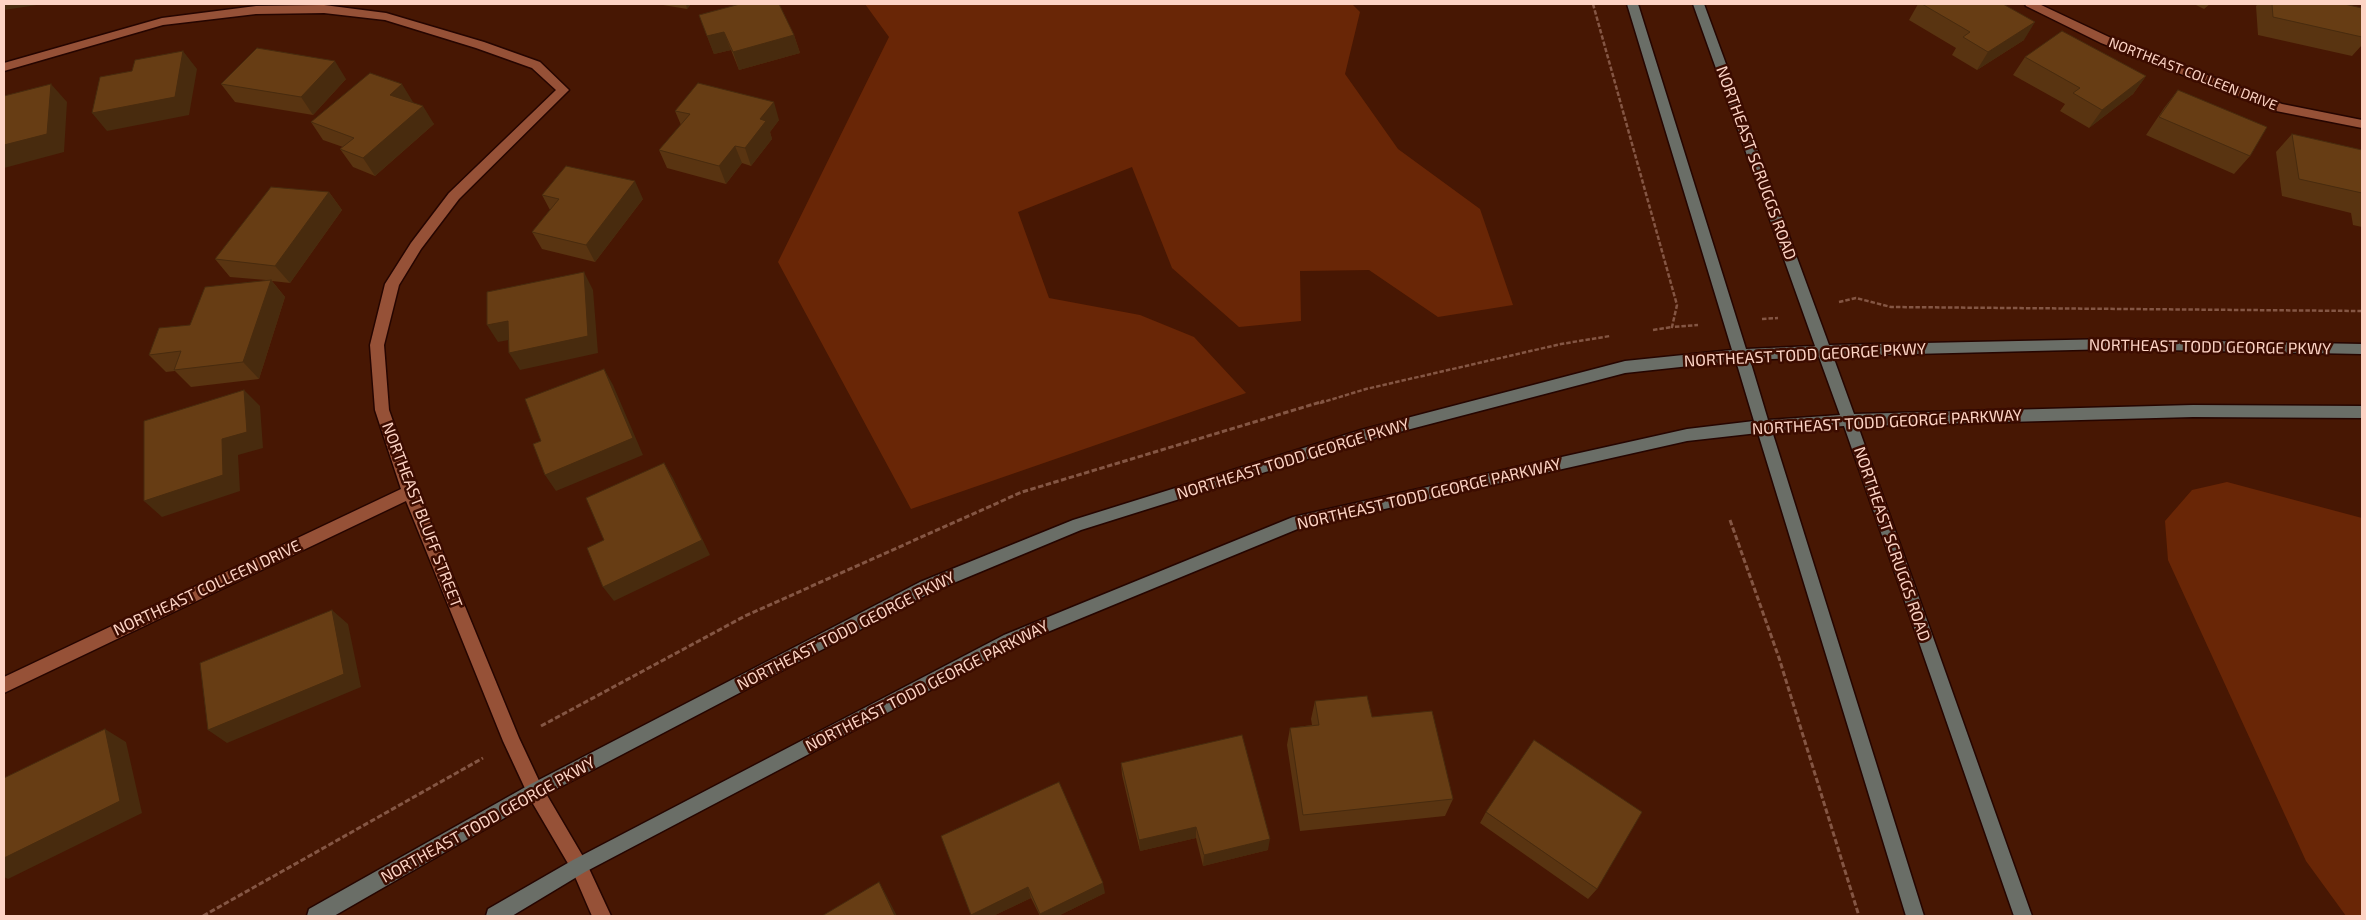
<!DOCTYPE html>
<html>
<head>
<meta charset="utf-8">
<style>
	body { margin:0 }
	#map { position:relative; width:2366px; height:920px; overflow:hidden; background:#471703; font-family:"Exo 2",sans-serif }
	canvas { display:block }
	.frame { position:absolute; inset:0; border:5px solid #fdd4c5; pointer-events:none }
</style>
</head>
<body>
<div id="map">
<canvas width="2366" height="920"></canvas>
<div class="frame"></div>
</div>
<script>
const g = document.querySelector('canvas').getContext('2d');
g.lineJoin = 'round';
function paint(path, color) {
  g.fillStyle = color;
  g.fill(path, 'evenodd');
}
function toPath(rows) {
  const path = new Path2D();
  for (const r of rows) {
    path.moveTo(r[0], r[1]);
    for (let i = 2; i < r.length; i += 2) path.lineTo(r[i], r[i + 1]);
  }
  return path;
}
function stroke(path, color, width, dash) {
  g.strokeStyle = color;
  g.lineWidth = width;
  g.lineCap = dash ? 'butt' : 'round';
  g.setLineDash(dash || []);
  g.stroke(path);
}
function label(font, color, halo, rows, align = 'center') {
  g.font = font + ' "Exo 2",sans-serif';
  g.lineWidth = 5;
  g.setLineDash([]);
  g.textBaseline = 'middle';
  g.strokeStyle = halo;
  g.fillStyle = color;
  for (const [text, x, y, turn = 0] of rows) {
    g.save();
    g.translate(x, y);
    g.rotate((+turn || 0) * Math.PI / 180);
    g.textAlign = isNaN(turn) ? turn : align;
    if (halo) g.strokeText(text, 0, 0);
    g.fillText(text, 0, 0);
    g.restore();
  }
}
paint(toPath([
	[865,4,1352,4,1360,12,1345,74,1398,149,1480,209,1513,305,1438,317,1369,270,1300,271,1301,321,1239,327,1172,268,1132,167,1018,212,1049,298,1140,315,1194,337,1246,393,911,509,778,262,889,37],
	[2227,482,2362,518,2362,916,2346,916,2306,861,2168,560,2165,521,2192,490]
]), '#692606');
const street = toPath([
	[2025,4,2039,4,2109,37,2282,104,2362,120,2362,128,2276,111,2101,43,2026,6,2025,4],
	[324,5,386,13,484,42,540,62,569,90,459,199,421,249,399,285,384,345,389,410,418,492,519,738,541,785,585,860,611,916,592,916,573,872,529,797,503,741,406,501,4,693,4,677,401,489,375,410,370,345,385,284,411,243,449,193,556,90,532,68,476,48,385,20,324,13,256,14,163,25,4,71,4,63,162,18,256,6,324,5]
]);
const secondary = toPath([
	[1627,4,1638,4,1746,349,1815,346,1693,4,1704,4,1829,345,2113,339,2362,344,2362,354,2113,349,1833,356,1854,414,2193,405,2362,406,2362,418,2193,417,1858,426,2032,916,2014,916,1844,426,1772,431,1924,916,1906,916,1758,433,1687,441,1300,528,1016,645,585,872,512,916,486,916,488,909,573,860,1004,635,1293,517,1687,429,1754,421,1736,361,1625,373,1361,442,1081,530,932,592,541,797,334,916,307,916,309,909,529,785,920,582,1073,520,1361,430,1625,361,1732,350,1627,4],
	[1819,357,1840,415,1768,420,1750,360,1819,357]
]);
stroke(street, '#250500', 3);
stroke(secondary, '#250500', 3);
stroke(toPath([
	[1593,4,1677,305,1672,327,1698,325],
	[1839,302,1856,298,1891,307,2362,311],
	[1762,319,1778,318],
	[1653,330,1672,327],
	[1320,403,1366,389,1561,344,1610,336]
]), '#845644', 2.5, [4.5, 2]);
stroke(toPath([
	[1730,520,1779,658,1859,916],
	[541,726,745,616,1022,492,1324,401],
	[203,916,483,758]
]), '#845644', 3, [5.5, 2.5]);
paint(street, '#965137');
paint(secondary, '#6a6e67');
paint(toPath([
	[657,4,691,4,687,9],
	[1918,4,2003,4,2024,40,1977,70,1952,55,1956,48,1909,20],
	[2194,4,2210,4,2204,9],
	[2258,4,2344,4,2362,8,2362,45,2352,56,2258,35,2256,6],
	[699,15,794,35,800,53,739,70,731,50,714,54],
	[2025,57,2146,76,2133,94,2089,128,2060,111,2065,104,2013,75],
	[346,79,313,115,235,102,221,84],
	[2178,90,2250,156,2234,174,2146,135,2164,108],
	[413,102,413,103,434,124,375,176,353,167,340,149,343,147,323,140,311,122],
	[675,111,779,120,770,132,772,139,751,166,742,163,726,184,667,168,659,150,681,125],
	[2292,134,2362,150,2362,227,2353,225,2351,213,2282,196,2276,152],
	[329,192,342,210,290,283,272,281,285,297,259,379,191,387,175,371,166,372,149,355,190,325,266,280,230,277,215,259],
	[542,195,643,199,595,262,542,249,532,232,550,210],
	[1315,701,1372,717,1453,799,1445,816,1300,831,1287,745,1290,728,1312,725,1311,719],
	[1121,763,1268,850,1203,866,1196,838,1140,851,1122,775],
	[1486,812,1597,889,1588,899,1480,823],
	[941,836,1105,893,1058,916,1040,916,1031,898,993,916,972,916]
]), '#593411');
paint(toPath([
	[4,4,38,4,37,5,4,10],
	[686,4,691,4,687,9],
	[2035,22,2024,40,1977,70,1988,52],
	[724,32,731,50,714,54,707,36],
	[794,35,800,53,739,70,733,52],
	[183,51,197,69,189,115,107,131,92,113],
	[335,61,346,79,313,115,301,97],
	[2146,76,2133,94,2089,128,2102,110],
	[51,84,67,102,64,152,4,168,4,145],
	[402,84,413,102,401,113,390,95],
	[774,102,779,120,770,132,772,139,751,166,745,148,760,119],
	[423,106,434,124,375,176,363,158],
	[735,146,742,163,726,184,719,166],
	[635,181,643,199,595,262,586,245],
	[329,192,342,210,290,283,275,266],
	[584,272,593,290,598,353,520,370,509,353],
	[271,280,285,297,259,379,243,362],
	[508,321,519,338,498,342,487,325],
	[604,369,613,385,643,455,556,491,545,475],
	[244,390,260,406,263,448,238,455,240,491,162,517,144,501,222,439],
	[664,463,673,478,710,555,614,601,603,587],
	[332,610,348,624,361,687,227,743,208,730],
	[105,729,126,742,142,813,8,879,4,877,4,858],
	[1196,827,1196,838,1140,851,1139,840],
	[1270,839,1268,850,1203,866,1204,855],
	[879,882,885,893,897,916,895,916],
	[1103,883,1105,893,1058,916,1040,916,1040,914],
	[1028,887,1031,898,993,916,972,916,971,915]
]), '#482b0e');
const building = toPath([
	[740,4,779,4,794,35,733,52,724,32,707,36,699,15,740,4],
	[1922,4,2003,4,2035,22,1988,52,1963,37,1970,32,1922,4],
	[2272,4,2344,4,2362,8,2362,37,2273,17,2272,4],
	[2062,31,2146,76,2102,110,2073,93,2080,88,2025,57,2062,31],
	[257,48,335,61,301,97,221,84,257,48],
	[183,51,175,97,92,113,100,77,132,71,135,60,183,51],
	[370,73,402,84,390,95,423,106,363,158,340,149,354,138,311,122,370,73],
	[698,83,774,102,760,119,766,121,745,148,735,146,719,166,659,150,690,114,675,111,698,83],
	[51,84,47,134,4,145,4,96,51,84],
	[2178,90,2267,127,2250,156,2159,117,2178,90],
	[2292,134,2362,150,2362,193,2299,179,2292,134],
	[566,166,635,181,586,245,532,232,559,199,542,195,566,166],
	[271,187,329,192,275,266,215,259,271,187],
	[584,272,588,336,509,353,508,321,487,325,487,292,584,272],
	[271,280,243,362,174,370,181,351,149,355,159,328,190,325,205,287,271,280],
	[604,369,633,438,545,475,533,444,541,441,525,399,604,369],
	[244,390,247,432,222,439,223,475,144,501,144,421,244,390],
	[664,463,702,540,603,587,587,548,604,540,586,498,664,463],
	[332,610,344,674,208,730,200,663,332,610],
	[1367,696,1372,717,1432,711,1453,799,1303,815,1290,728,1319,725,1315,701,1367,696],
	[105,729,120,801,4,858,4,778,105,729],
	[1242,735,1270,839,1204,855,1196,827,1139,840,1121,763,1242,735],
	[1534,740,1642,812,1597,889,1486,812,1534,740],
	[1059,782,1103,883,1040,914,1028,887,971,915,941,836,1059,782],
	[879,882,895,916,822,916,879,882]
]);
paint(building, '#673d14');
stroke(building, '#482b0e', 1);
label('14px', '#fdd4c5', '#3c0c00', [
	["NORTHEAST COLLEEN DRIVE",2193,74,21]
]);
label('16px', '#fdd4c5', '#3c0c00', [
	["NORTHEAST SCRUGGS ROAD",1756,163,70],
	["NORTHEAST TODD GEORGE PKWY",2210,347,1],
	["NORTHEAST TODD GEORGE PKWY",1805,355,-3],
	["NORTHEAST TODD GEORGE PARKWAY",1887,422,-3],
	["NORTHEAST TODD GEORGE PKWY",1293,459,-17],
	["NORTHEAST TODD GEORGE PARKWAY",1429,494,-13],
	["NORTHEAST BLUFF STREET",422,515,69],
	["NORTHEAST SCRUGGS ROAD",1892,544,71],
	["NORTHEAST COLLEEN DRIVE",207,588,-25],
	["NORTHEAST TODD GEORGE PKWY",846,631,-27],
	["NORTHEAST TODD GEORGE PARKWAY",927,686,-27],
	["NORTHEAST TODD GEORGE PKWY",488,820,-29]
]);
</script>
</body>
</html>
